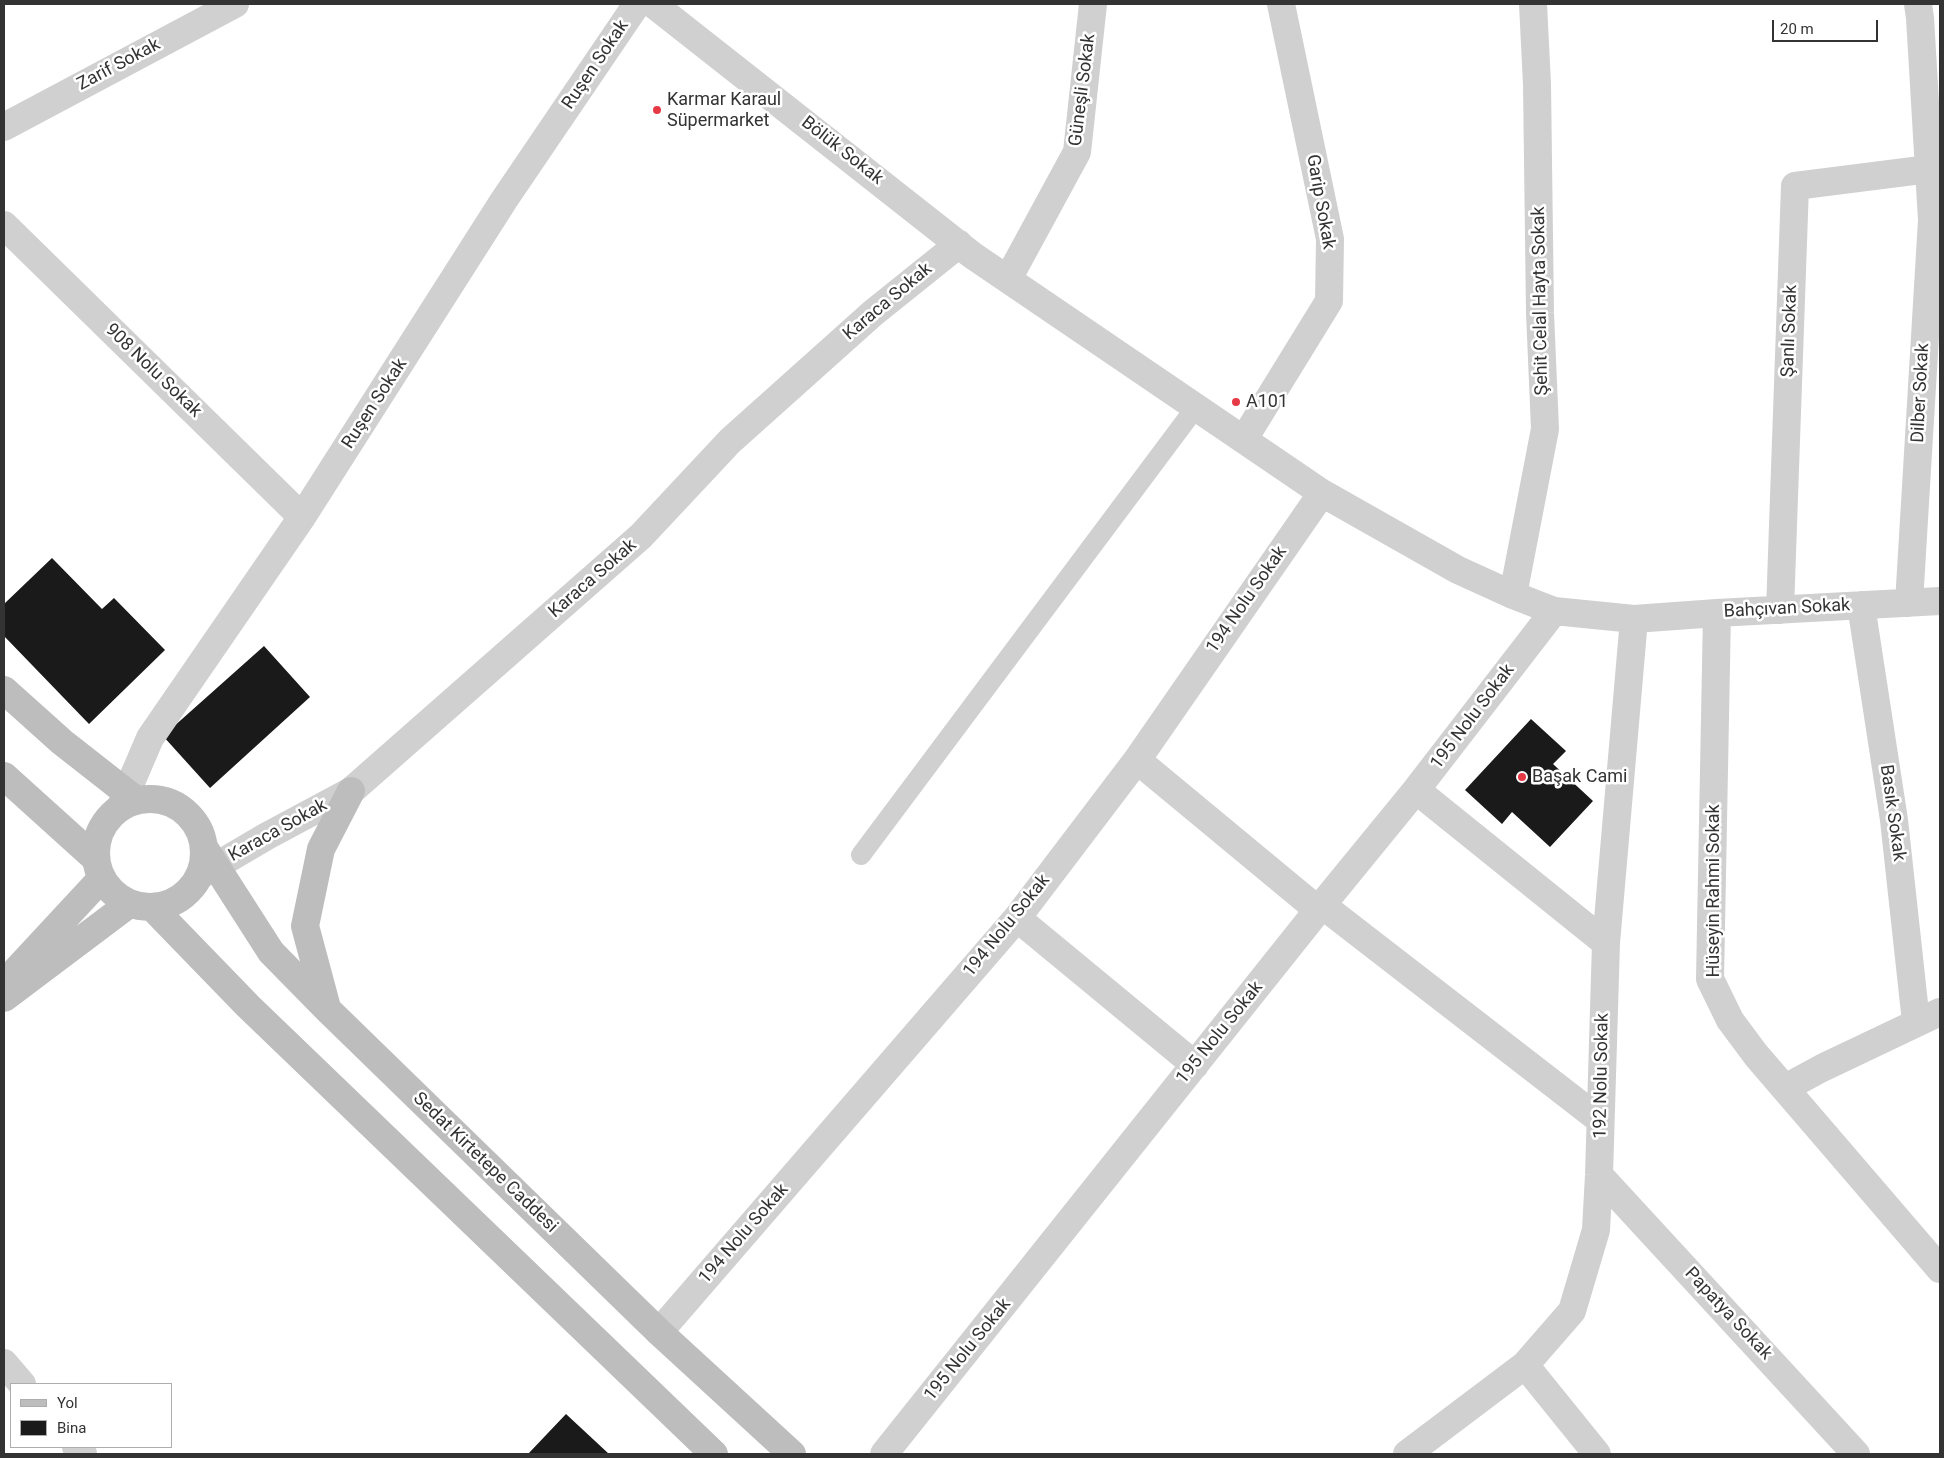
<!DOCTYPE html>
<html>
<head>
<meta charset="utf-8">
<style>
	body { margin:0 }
	#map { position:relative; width:1944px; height:1458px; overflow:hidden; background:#fff; font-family:Roboto,sans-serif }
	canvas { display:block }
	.frame { position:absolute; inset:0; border:5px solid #333; pointer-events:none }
	.legend { position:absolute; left:10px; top:1383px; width:162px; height:65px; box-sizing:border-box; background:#fff; border:1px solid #adadad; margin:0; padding:6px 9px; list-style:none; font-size:15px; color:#333 }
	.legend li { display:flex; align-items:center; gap:10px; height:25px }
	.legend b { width:25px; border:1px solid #adadad }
	.scale { position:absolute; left:1772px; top:20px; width:106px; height:22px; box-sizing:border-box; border:2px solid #333; border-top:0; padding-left:6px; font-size:15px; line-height:18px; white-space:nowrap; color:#333; -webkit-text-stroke:4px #fff; paint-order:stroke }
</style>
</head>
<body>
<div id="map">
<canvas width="1944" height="1458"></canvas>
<div class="frame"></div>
<ul class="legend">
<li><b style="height:6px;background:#bdbdbd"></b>Yol</li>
<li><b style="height:14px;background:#1a1a1a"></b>Bina</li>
</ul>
<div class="scale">20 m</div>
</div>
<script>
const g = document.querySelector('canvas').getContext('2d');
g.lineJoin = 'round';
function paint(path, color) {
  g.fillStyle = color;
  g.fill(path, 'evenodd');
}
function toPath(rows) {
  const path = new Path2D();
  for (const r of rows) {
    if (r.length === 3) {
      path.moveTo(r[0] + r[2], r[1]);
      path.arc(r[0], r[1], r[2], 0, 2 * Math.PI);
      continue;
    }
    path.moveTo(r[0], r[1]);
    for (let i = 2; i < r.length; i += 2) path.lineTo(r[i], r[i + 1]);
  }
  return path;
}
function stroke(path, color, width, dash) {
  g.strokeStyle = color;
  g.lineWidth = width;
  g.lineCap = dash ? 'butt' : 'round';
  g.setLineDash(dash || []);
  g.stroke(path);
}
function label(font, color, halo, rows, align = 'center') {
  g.font = font + ' Roboto,sans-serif';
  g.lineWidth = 5;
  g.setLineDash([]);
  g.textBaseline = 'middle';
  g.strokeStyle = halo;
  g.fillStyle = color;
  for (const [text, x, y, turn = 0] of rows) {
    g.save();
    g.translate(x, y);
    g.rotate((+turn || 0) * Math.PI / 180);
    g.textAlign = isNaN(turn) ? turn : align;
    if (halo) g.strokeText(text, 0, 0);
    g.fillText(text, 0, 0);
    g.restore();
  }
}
paint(toPath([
	[52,558,102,609,114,598,165,650,89,724,4,636,4,604],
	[264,646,310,697,210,788,163,736],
	[1531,719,1566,751,1553,764,1593,801,1550,847,1512,812,1502,824,1465,790],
	[566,1414,609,1454,528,1454]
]), '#1a1a1a');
stroke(toPath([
	[861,855,1196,407]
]), '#d0d0d0', 20);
stroke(toPath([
	[653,4,972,255,1322,493,1458,570,1513,595,1554,611,1634,619,1717,613,1940,601],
	[4,127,235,4],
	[4,225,302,517],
	[1008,279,1077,152,1093,4],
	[1244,439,1329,301,1330,239,1281,4],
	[1513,595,1545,429,1540,313,1537,84,1533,4],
	[1909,603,1932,220,1920,18,1918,4],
	[1861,605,1894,820,1916,1022],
	[1780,610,1795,186,1929,169],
	[1717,613,1710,979,1730,1020,1756,1055,1940,1269],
	[1137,760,1318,910],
	[1416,790,1606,943],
	[120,808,150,738,302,517,504,200,637,4],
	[199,876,267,836,351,791,641,536,730,441,873,313,959,244],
	[1322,905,1600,1120],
	[1017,918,1195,1065],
	[1785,1088,1822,1068,1940,1012],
	[1599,1175,1856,1454],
	[659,1332,1017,918,1137,760,1322,493],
	[4,1363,22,1384],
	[1525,1365,1597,1454],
	[76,1447,83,1454],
	[884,1454,1322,905,1416,790,1554,611],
	[1407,1454,1525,1365,1572,1311,1596,1230,1599,1175,1606,943,1634,619]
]), '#d0d0d0', 28);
stroke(toPath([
	[4,690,62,742,136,800],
	[4,776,96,859],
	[150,853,54],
	[205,849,271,952,327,1009,659,1332,792,1454],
	[153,908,248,1006,714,1454],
	[10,977,101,879],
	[4,998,129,904],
	[327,1008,305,926,321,849,351,791]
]), '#bdbdbd', 28);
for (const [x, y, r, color] of [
	[657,110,5,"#e63946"],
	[1236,402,5,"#e63946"],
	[1522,777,5,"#e63946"]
]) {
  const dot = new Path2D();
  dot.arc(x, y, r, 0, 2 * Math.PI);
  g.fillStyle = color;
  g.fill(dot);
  stroke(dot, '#fff', 2);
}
label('18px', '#333', '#fff', [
	["Zarif Sokak",119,65,-28],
	["Ruşen Sokak",596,65,-56],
	["Güneşli Sokak",1083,90,-83],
	["Bölük Sokak",842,151,38],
	["Garip Sokak",1320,202,80],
	["Şehit Celal Hayta Sokak",1541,301,-91],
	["Karaca Sokak",888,302,-40],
	["Şanlı Sokak",1790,331,-88],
	["908 Nolu Sokak",153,371,44],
	["Dilber Sokak",1921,393,-87],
	["Ruşen Sokak",375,404,-57],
	["Karaca Sokak",593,579,-41],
	["194 Nolu Sokak",1247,600,-55],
	["Bahçıvan Sokak",1787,609,-3],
	["195 Nolu Sokak",1473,717,-53],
	["Basık Sokak",1892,813,82],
	["Karaca Sokak",278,831,-29],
	["Hüseyin Rahmi Sokak",1714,891,-90],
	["194 Nolu Sokak",1007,926,-51],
	["195 Nolu Sokak",1220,1033,-51],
	["192 Nolu Sokak",1602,1076,-89],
	["Sedat Kirtetepe Caddesi",485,1163,44],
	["194 Nolu Sokak",744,1234,-49],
	["Papatya Sokak",1728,1314,47],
	["195 Nolu Sokak",968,1350,-51]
]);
label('18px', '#333', '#fff', [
	["Karmar Karaul",667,100],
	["Süpermarket",667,121],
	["A101",1246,402],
	["Başak Cami",1532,777]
], 'left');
</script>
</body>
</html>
